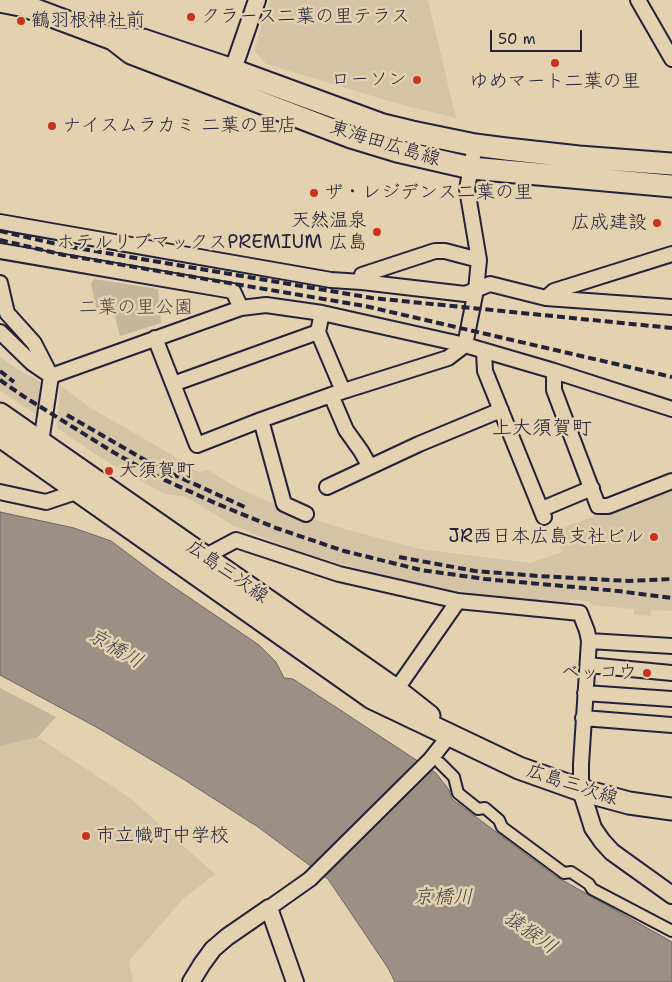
<!DOCTYPE html>
<html>
<head>
<meta charset="utf-8">
<style>
	body { margin:0 }
	#map { position:relative; width:672px; height:982px; overflow:hidden; background:#e4d1af; font-family:"Shantell Sans",sans-serif }
	canvas { display:block }
	.scale { position:absolute; left:490px; top:30px; width:92px; height:22px; box-sizing:border-box; border:2px solid #22223b; border-top:0; padding-left:6px; font-size:15px; line-height:18px; white-space:nowrap; color:#22223b; -webkit-text-stroke:4px #e4d1af; paint-order:stroke }
</style>
</head>
<body>
<div id="map">
<canvas width="672" height="982"></canvas>
<div class="scale">50 m</div>
</div>
<script>
const g = document.querySelector('canvas').getContext('2d');
g.lineJoin = 'round';
function paint(path, color) {
  g.fillStyle = color;
  g.fill(path, 'evenodd');
}
function toPath(rows) {
  const path = new Path2D();
  for (const r of rows) {
    path.moveTo(r[0], r[1]);
    for (let i = 2; i < r.length; i += 2) path.lineTo(r[i], r[i + 1]);
  }
  return path;
}
function stroke(path, color, width, dash) {
  g.strokeStyle = color;
  g.lineWidth = width;
  g.lineCap = dash ? 'butt' : 'round';
  g.setLineDash(dash || []);
  g.stroke(path);
}
function label(font, color, halo, rows, align = 'center') {
  g.font = font + ' "Shantell Sans","Klee One",sans-serif';
  g.lineWidth = 5;
  g.setLineDash([]);
  g.textBaseline = 'middle';
  g.strokeStyle = halo;
  g.fillStyle = color;
  for (const [text, x, y, turn = 0] of rows) {
    g.save();
    g.translate(x, y);
    g.rotate((+turn || 0) * Math.PI / 180);
    g.textAlign = isNaN(turn) ? turn : align;
    if (halo) g.strokeText(text, 0, 0);
    g.fillText(text, 0, 0);
    g.restore();
  }
}
paint(toPath([
	[270,0,428,0,456,118,399,104,266,64,254,50],
	[0,357,19,370,42,383,37,415,0,390],
	[60,385,89,407,174,456,182,464,199,472,208,470,236,487,287,510,341,528,420,549,530,563,562,552,554,531,672,487,672,611,651,610,651,616,634,615,634,609,591,605,589,601,570,600,570,604,519,601,469,593,385,576,297,551,234,526,187,497,165,494,106,461,57,428],
	[38,737,130,798,215,874,183,899,129,961,133,982,0,982,0,746]
]), '#d5c3a6');
paint(toPath([
	[94,279,158,289,161,323,120,336,113,308,97,312,91,283],
	[0,688,56,717,38,737,0,746]
]), '#c5b59c');
const water = toPath([
	[0,512,74,528,111,541,159,577,259,645,276,662,284,678,293,679,436,773,449,790,452,799,555,876,672,942,672,982,395,982,388,968,328,879,258,827,180,777,98,728,0,675,0,512]
]);
paint(water, '#9c9084');
stroke(water, '#6b6467', 1);
const pedestrian = toPath([
	[440,763,454,777,458,793,478,809,485,808,499,820,502,827,564,873,571,872,589,884,592,889,672,931]
]);
const minor = toPath([
	[638,0,672,59],
	[0,222,331,280,362,282,465,294,490,284,546,298,672,307],
	[0,251,233,291,241,308],
	[362,282,362,275,435,251,445,251,479,260],
	[0,283,7,313,34,343,51,376,40,449],
	[546,298,554,291,672,254],
	[322,313,318,332,343,391],
	[0,332,32,363,51,376,241,308,266,305,322,313,465,345,554,371,672,409],
	[155,338,197,445,261,420,331,395,448,358,465,345,476,290,479,260,467,189,475,145],
	[484,352,485,371,544,517],
	[554,371,554,390,598,506,608,506,672,481],
	[173,384,318,332],
	[331,395,346,430,361,451,370,467],
	[261,420,284,504,306,514],
	[327,487,419,444,501,410],
	[0,492,46,502,79,491],
	[542,509,592,488],
	[206,556,236,540,339,574,458,601,580,613,587,631,589,641,581,764,581,790],
	[589,641,672,646],
	[588,665,672,673],
	[396,690,458,601],
	[585,693,672,699],
	[583,718,672,725],
	[269,908,310,879,430,760,449,736]
]);
const tertiary = toPath([
	[229,81,257,0],
	[581,790,593,828,602,841,612,852,672,895],
	[191,982,202,964,213,949,227,937,269,908,295,982]
]);
const primary = toPath([
	[0,1,25,6,113,39,131,53,351,137,397,151,471,168,672,186],
	[113,39,143,40,233,70,383,125,412,132,475,145,506,149,579,157,672,164],
	[0,414,396,690,429,716],
	[0,436,372,698,519,768,581,790,629,803,672,809]
]);
stroke(pedestrian, '#22223b', 14);
stroke(minor, '#22223b', 18);
stroke(tertiary, '#22223b', 20);
stroke(primary, '#22223b', 25);
stroke(pedestrian, '#e4d1af', 10);
stroke(minor, '#e4d1af', 14);
stroke(tertiary, '#e4d1af', 16);
stroke(primary, '#e4d1af', 21);
stroke(toPath([
	[0,231,65,246,372,298,672,328],
	[0,240,64,255,365,306,672,377],
	[0,371,14,382],
	[0,380,23,396,113,452,154,475,215,503,276,528,344,551,421,570,485,579,618,591,672,598],
	[67,415,157,467,247,508],
	[399,557,475,571,539,576,629,581,672,579]
]), '#22223b', 4, [8, 4]);
for (const [x, y, r, color] of [
	[191,17,5,"#c8321e"],
	[21,21,5,"#c8321e"],
	[555,63,5,"#c8321e"],
	[417,80,5,"#c8321e"],
	[52,126,5,"#c8321e"],
	[314,193,5,"#c8321e"],
	[657,223,5,"#c8321e"],
	[377,232,5,"#c8321e"],
	[109,471,5,"#c8321e"],
	[654,537,5,"#c8321e"],
	[647,673,5,"#c8321e"],
	[86,836,5,"#c8321e"]
]) {
  const dot = new Path2D();
  dot.arc(x, y, r, 0, 2 * Math.PI);
  g.fillStyle = color;
  g.fill(dot);
  stroke(dot, '#e4d1af', 2);
}
label('19px', '#22223b', '#e4d1af', [
	["クラース二葉の里テラス",201,17],
	["鶴羽根神社前",31,21],
	["ローソン",407,80,"right"],
	["ゆめマート二葉の里",555,82,"center"],
	["ナイスムラカミ 二葉の里店",62,126],
	["ザ・レジデンス二葉の里",324,193],
	["天然温泉",367,221,"right"],
	["ホテルリブマックスPREMIUM 広島",367,243,"right"],
	["広成建設",647,223,"right"],
	["大須賀町",119,471],
	["JR西日本広島支社ビル",644,537,"right"],
	["ベッコウ",637,673,"right"],
	["市立幟町中学校",96,836]
], 'left');
label('19px', '#22223b', '#e4d1af', [
	["東海田広島線",385,144,17],
	["広島三次線",227,572,35],
	["広島三次線",572,785,18]
]);
label('19px', '#433f4e', '#e4d1af', [
	["二葉の里公園",136,308]
]);
label('20px', '#22223b', '#e4d1af', [
	["上大須賀町",542,429]
]);
label('italic 20px', '#403e4d', '#e4d1af', [
	["京橋川",115,649,30],
	["京橋川",443,898],
	["猿猴川",530,933,35]
]);
</script>
</body>
</html>
